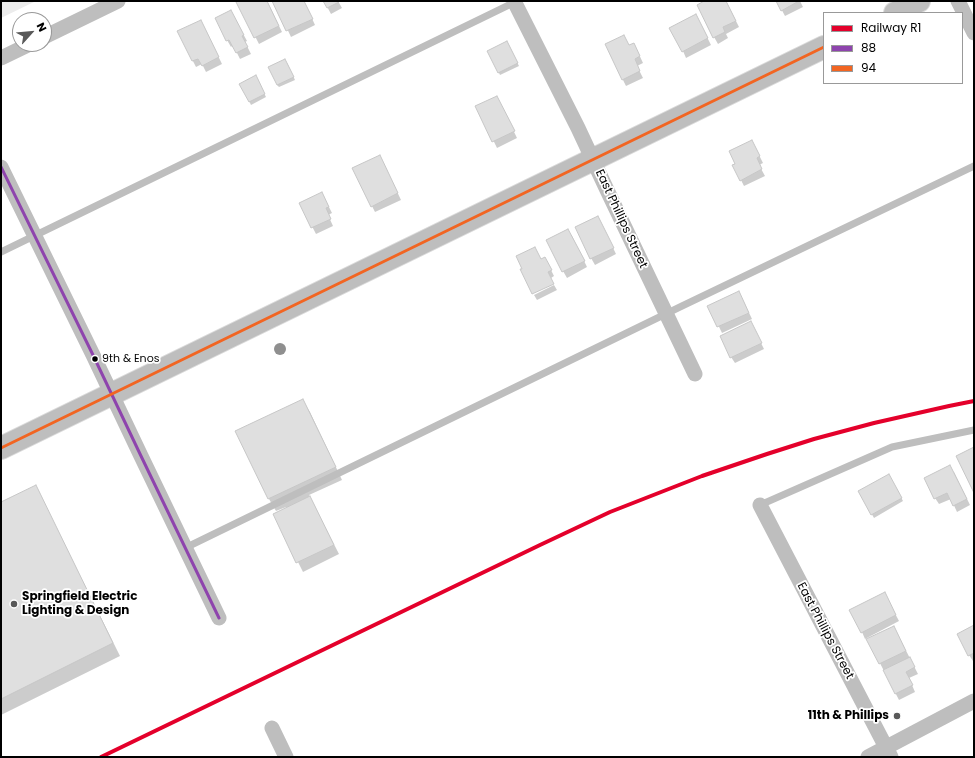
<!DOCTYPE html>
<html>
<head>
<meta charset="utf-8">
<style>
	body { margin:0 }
	#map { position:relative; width:975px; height:758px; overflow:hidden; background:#fff; font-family:Poppins,sans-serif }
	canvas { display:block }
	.frame { position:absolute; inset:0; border:2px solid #000; pointer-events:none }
	.legend { position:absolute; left:823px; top:12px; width:140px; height:72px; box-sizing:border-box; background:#fff; border:1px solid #999; margin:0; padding:5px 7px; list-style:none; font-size:12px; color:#000 }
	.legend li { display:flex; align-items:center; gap:8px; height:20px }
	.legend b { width:20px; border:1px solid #999 }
	.north { position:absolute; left:12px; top:12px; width:40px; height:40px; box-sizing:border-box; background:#fff; border:1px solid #999; border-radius:50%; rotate:63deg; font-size:11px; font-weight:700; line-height:16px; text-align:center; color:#000 }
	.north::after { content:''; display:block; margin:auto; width:14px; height:18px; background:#595959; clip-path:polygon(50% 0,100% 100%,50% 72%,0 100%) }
</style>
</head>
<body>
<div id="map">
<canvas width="975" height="758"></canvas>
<div class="frame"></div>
<ul class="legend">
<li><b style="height:5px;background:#e4002b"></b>Railway R1</li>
<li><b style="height:5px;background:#8e44ad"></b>88</li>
<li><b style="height:5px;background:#f26522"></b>94</li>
</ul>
<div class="north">N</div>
</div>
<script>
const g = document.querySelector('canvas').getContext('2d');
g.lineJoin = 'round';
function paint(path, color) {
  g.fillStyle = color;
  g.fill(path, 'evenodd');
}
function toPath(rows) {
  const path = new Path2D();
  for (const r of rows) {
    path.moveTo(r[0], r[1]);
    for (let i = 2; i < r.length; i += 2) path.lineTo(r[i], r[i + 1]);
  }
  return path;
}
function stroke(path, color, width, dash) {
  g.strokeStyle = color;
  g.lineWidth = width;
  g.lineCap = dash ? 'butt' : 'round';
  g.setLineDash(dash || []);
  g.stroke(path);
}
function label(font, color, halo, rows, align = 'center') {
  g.font = font + ' Poppins,sans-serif';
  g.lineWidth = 3.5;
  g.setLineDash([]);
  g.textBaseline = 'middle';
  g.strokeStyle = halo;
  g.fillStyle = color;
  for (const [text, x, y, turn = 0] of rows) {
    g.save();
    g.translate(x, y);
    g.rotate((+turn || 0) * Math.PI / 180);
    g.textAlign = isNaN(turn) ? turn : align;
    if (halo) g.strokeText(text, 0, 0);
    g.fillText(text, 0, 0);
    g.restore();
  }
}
paint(toPath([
	[1,1,36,1,1,18]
]), '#ececec');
paint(toPath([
	[241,1,267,1,282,32,259,44,238,3],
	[274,1,304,1,315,25,291,37],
	[324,1,338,1,342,8,331,14],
	[706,1,726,1,739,27,726,34,728,38,718,44,714,37],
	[777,1,800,1,803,7,785,16],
	[234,17,247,41,245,42,251,54,240,59,233,45,231,47,227,40],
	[699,21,711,45,686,58,683,51],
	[204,27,222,64,206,72,202,64,196,67,178,32],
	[507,42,519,66,500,75,488,51],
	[629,46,637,50,643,63,637,66,643,78,626,86,623,80],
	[287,63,295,80,279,87,277,85],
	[256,77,266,97,251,105,241,84],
	[500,103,517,138,497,148,477,107],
	[755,147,763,163,759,165,765,176,744,186,741,180],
	[383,162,401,200,375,212,372,206],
	[325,199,332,213,328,215,333,226,316,234,300,203],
	[598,217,616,254,595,265,591,258],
	[572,236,587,267,567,278,563,271],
	[541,260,548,264,554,276,551,278],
	[554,285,557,290,537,300,534,295],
	[742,298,752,319,722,333,709,306],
	[754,329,764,349,735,363,731,357],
	[302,400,310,412,342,480,309,495,315,507,339,554,303,572,274,514,287,508,286,507,276,511,269,499,237,432],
	[954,472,970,505,957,512,951,499,939,504,935,498],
	[889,475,903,501,874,518,859,492],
	[42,499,120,656,1,715,1,503],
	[888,600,899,621,865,639,862,632],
	[974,626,974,661,973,661,969,655],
	[897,633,918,674,909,678,915,692,899,700,868,640]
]), '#0003');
const building = toPath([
	[239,1,267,1,279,26,254,38,236,2,239,1],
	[272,1,304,1,313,19,286,31,272,1],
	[323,1,339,1,339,2,327,8,323,1],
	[704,1,726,1,736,21,723,27,725,32,713,38,697,5,704,1],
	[776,1,799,1,781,11,776,1],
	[231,10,244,35,242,36,248,47,236,53,229,40,226,41,215,18,231,10],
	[696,14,708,38,682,52,669,28,696,14],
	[201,20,219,57,202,66,198,59,192,61,177,31,201,20],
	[624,35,629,45,634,43,640,56,635,59,640,71,622,80,605,44,624,35],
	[507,41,518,63,498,73,487,51,507,41],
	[285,59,294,77,277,85,268,67,285,59],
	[256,75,265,94,249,102,239,84,256,75],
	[497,96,515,131,492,142,475,106,497,96],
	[752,140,760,156,757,158,762,169,740,181,732,165,735,164,729,151,752,140],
	[380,155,398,193,371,207,352,168,380,155],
	[322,192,329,207,326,208,331,219,311,228,299,203,322,192],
	[598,216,614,248,590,259,575,227,598,216],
	[568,229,585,261,562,272,546,240,568,229],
	[535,247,541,259,545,257,552,270,548,272,554,284,532,294,520,269,522,269,516,256,535,247],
	[739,291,749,313,717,327,707,306,739,291],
	[751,321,762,343,730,358,720,336,751,321],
	[303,399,336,467,268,499,235,431,303,399],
	[974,447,974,493,956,456,974,447],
	[950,465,967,499,953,506,947,493,934,499,924,478,950,465],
	[889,474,902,498,871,515,858,491,889,474],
	[36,485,113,643,1,699,1,502,36,485],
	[310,496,334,545,296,563,273,514,310,496],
	[885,592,896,615,861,633,849,610,885,592],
	[974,625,974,653,968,656,957,634,974,625],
	[894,626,906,651,879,664,866,639,894,626],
	[910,657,915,667,906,672,913,685,895,694,883,670,910,657]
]);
paint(building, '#dfdfdf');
stroke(building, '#c7c7c7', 1);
const primary = toPath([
	[895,13,919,1],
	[1,448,824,47]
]);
stroke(primary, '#dbdbdb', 24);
stroke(toPath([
	[1,252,515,2],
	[760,505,892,447,974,430],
	[185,548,682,306,974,166]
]), '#bebebe', 7);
stroke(toPath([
	[514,1,578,128,607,190,695,374],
	[958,1,974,33],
	[44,37,118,1],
	[1,58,30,44],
	[1,167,93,355,141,456,219,618],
	[760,505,891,757],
	[272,728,286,757],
	[868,757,974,701]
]), '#bebebe', 15);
stroke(primary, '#bebebe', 22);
stroke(toPath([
	[1,167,93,355,141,456,219,618]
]), '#8e44ad', 3);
stroke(toPath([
	[1,448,824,47]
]), '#f26522', 3);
stroke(toPath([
	[101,757,540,545,610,512,702,476,767,454,814,439,874,423,949,406,974,401]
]), '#e4002b', 4);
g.fillStyle = '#8f8f8f';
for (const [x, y] of [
	[280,349]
]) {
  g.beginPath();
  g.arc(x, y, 6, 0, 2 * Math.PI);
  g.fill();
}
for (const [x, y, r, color] of [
	[95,359,3.5,"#000"],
	[14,604,4,"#595959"],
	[897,716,4,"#595959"]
]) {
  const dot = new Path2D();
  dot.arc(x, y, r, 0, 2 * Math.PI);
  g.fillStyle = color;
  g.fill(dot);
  stroke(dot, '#fff', 1.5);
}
label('11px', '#000', '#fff', [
	["9th & Enos",102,359]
], 'left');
label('12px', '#000', '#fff', [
	["East Phillips Street",621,219,65],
	["East Phillips Street",825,631,62]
]);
label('bold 12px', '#000', '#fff', [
	["Springfield Electric",22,597],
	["Lighting & Design",22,611],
	["11th & Phillips",889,716,"right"]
], 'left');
</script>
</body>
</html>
